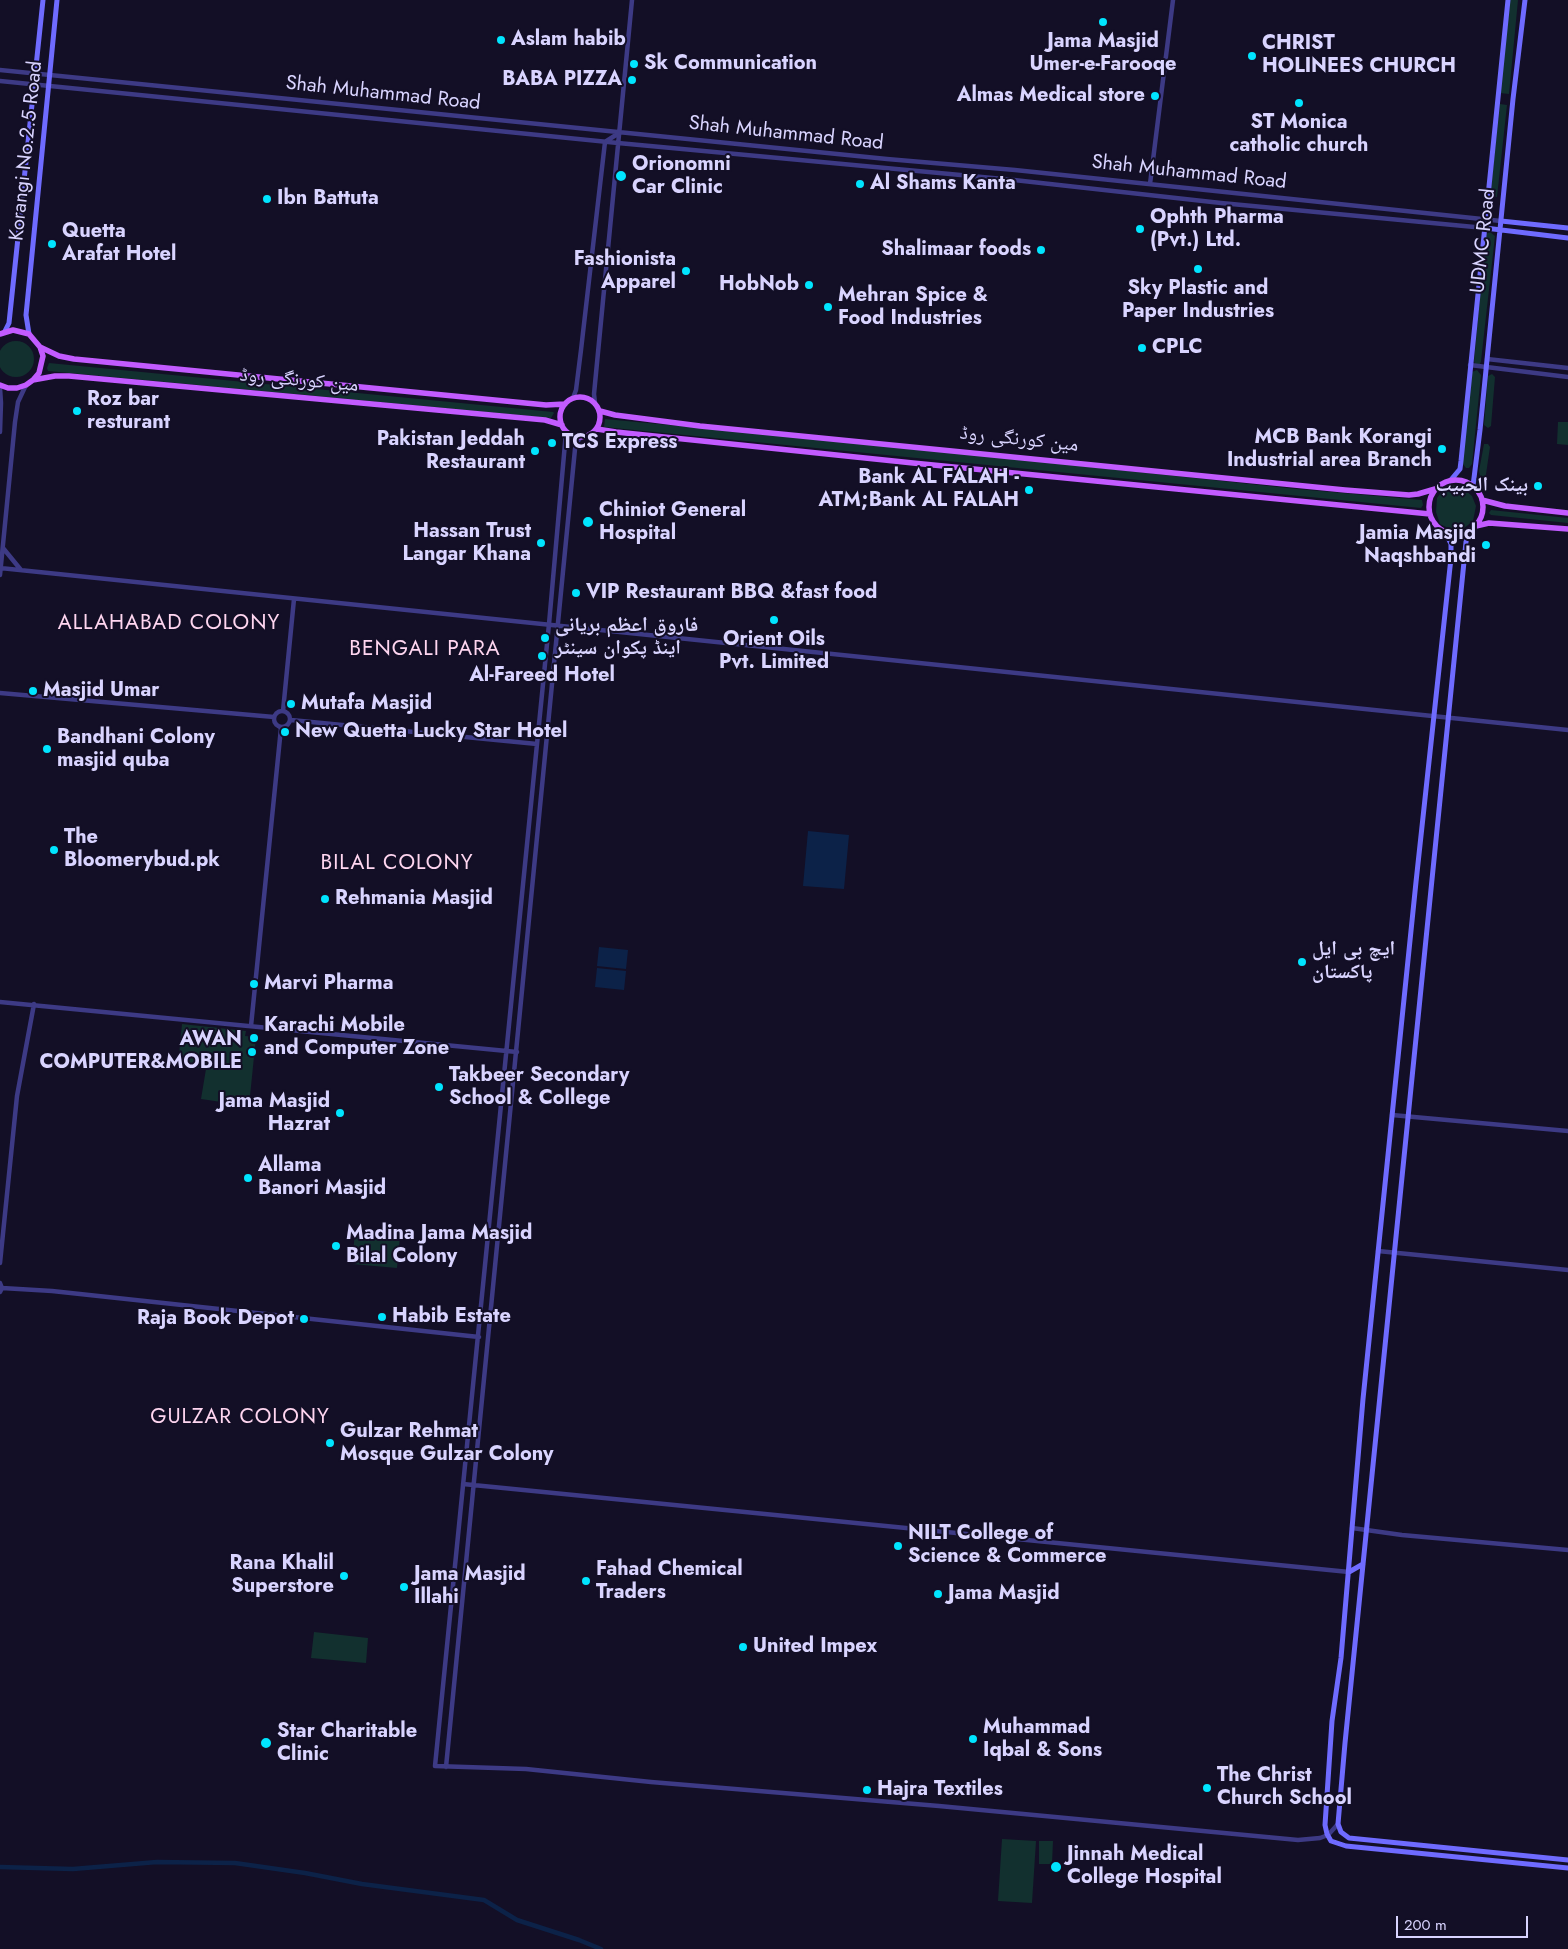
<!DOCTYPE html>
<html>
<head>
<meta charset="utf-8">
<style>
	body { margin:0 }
	#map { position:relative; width:1568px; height:1949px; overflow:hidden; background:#130f26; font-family:Jost,sans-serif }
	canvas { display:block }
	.scale { position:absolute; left:1396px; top:1916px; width:132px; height:22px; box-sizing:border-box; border:2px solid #d9d4ff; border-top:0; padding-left:6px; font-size:15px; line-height:18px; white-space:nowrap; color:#d9d4ff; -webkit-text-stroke:4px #130f26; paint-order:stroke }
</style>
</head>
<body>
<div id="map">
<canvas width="1568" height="1949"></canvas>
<div class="scale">200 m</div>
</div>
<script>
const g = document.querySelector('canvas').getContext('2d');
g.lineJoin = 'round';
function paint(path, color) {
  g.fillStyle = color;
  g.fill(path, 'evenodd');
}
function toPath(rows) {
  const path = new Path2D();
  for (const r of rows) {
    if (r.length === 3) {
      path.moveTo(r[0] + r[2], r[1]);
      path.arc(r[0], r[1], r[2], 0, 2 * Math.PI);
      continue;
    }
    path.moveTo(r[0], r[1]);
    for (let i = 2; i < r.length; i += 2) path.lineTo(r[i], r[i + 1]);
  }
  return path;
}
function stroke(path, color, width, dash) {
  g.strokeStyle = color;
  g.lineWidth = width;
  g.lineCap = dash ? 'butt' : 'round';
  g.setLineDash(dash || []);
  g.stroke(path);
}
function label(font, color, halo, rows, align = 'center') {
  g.font = font + ' Jost,"Noto Naskh Arabic",sans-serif';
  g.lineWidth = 4;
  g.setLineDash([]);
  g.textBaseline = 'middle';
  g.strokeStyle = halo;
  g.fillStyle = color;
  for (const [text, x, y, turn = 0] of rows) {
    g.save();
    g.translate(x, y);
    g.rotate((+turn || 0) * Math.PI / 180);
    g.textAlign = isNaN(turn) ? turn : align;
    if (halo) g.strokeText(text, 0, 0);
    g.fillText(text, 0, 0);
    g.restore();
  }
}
paint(toPath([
	[1510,0,1518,0,1509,94,1500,93],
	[1500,104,1507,105,1497,197,1490,196],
	[1490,232,1495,236,1481,361,1480,364,1475,364,1474,361,1486,234],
	[16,359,18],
	[49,363,553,412,554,413,551,418,48,371,47,368],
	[1477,370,1481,375,1472,464,1469,468,1466,468,1462,463,1472,372],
	[1492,374,1495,377,1491,426,1488,428,1484,425,1488,376],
	[605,419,893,446,1297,489,1422,500,1423,505,1421,508,604,427],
	[1558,422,1568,422,1568,445,1557,444],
	[1484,444,1488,444,1490,447,1485,481,1481,479,1479,471],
	[1450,485,1457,486,1466,491,1472,496,1476,506,1473,521,1463,529,1452,530,1440,524,1436,512,1437,498,1443,490],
	[1491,510,1568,518,1568,523,1491,515,1489,513],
	[182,1024,246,1031,245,1036,256,1037,249,1106,201,1099,206,1069,178,1065],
	[355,1232,400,1236,397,1268,352,1264],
	[314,1632,368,1638,366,1663,311,1658],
	[1002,1839,1036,1841,1032,1903,998,1901],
	[1039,1841,1053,1841,1052,1864,1039,1864]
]), '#12302f');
paint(toPath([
	[808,831,849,835,844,889,803,886],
	[599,947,628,950,626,969,597,966],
	[597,968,626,971,624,990,595,987]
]), '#0c2248');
stroke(toPath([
	[0,1867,73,1869,157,1862,235,1863,305,1873,362,1884,484,1900,517,1920,579,1940,601,1949]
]), '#0c2248', 4.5);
stroke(toPath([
	[0,70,887,159,1015,170,1501,221],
	[0,81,618,143,1014,180,1221,203,1485,228],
	[605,142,619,133],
	[1150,184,1173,0],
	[1487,359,1568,368],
	[1470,365,1568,377],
	[0,388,1,403,0,432],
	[573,398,576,390,581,350,605,142],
	[595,403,594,394,632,0],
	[566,432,549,624,435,1766,526,1769,651,1782,939,1806,1298,1840,1320,1838,1328,1835,1338,1824],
	[3,548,21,570],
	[0,568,1568,730],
	[0,575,15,422,18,402,26,385],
	[0,693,274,717],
	[282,719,8],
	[283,711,294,599],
	[291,720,537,744],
	[0,1002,517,1052],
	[251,1026,281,728],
	[1392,1115,1568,1131],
	[1378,1251,1568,1270],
	[0,1263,17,1096,34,1004],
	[0,1283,2,1288,0,1292],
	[2,1288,52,1291,479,1337],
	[463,1484,1349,1572],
	[1352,1528,1402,1535,1568,1550],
	[446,1767,575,449,577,442,581,437]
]), '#3d3a85', 4.5);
stroke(toPath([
	[1501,221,1568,228],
	[1485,228,1568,238],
	[5,331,9,323,43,0],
	[29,334,26,315,29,285,57,0],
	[1450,481,1460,469,1461,461,1508,0],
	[1473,486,1480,430,1513,99,1525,0],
	[1445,532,1451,544,1451,558,1416,882,1363,1399,1341,1658,1332,1721,1325,1825,1327,1834,1331,1841,1346,1846,1568,1868],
	[1467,532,1345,1743,1338,1824,1341,1832,1349,1838,1568,1860],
	[1349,1572,1363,1564]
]), '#6f6bff', 5);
stroke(toPath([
	[0,334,13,330,29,334,40,347,43,356,39,373,33,380,26,385,17,388,8,388,0,385],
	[40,347,59,356,74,359,546,405,565,404],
	[33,380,55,376,69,376,545,420,562,425],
	[580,417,20],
	[600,411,615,415,700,426,1345,490,1409,495,1418,494,1435,489],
	[597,429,616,432,913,463,1430,514],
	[1456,507,27],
	[1482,500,1505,506,1568,513],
	[1476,526,1489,523,1568,529]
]), '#c25bff', 5.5);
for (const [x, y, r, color] of [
	[1103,22,5,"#00e5ff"],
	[501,40,5,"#00e5ff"],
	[1252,56,5,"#00e5ff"],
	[634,64,5,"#00e5ff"],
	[632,80,5,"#00e5ff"],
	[1155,96,5,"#00e5ff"],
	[1299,103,5,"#00e5ff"],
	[621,176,6,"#00e5ff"],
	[860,184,5,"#00e5ff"],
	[267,199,5,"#00e5ff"],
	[1140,229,5,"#00e5ff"],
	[52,244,5,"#00e5ff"],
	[1041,250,5,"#00e5ff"],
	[1198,269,5,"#00e5ff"],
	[686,271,5,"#00e5ff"],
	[809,285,5,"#00e5ff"],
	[828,307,5,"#00e5ff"],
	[1142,348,5,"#00e5ff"],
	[77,411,5,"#00e5ff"],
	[552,443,5,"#00e5ff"],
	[1442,449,5,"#00e5ff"],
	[535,451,5,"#00e5ff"],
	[1538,486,5,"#00e5ff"],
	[1029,490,5,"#00e5ff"],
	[588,522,6,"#00e5ff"],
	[541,543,5,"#00e5ff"],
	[1486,545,5,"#00e5ff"],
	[576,593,5,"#00e5ff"],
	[774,620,5,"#00e5ff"],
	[545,638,5,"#00e5ff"],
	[542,656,5,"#00e5ff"],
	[33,691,5,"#00e5ff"],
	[291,704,5,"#00e5ff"],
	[285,732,5,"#00e5ff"],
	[47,749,5,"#00e5ff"],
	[54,850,5,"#00e5ff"],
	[325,899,5,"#00e5ff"],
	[1302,962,5,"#00e5ff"],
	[254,984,5,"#00e5ff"],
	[254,1038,5,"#00e5ff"],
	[252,1052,5,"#00e5ff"],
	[439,1087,5,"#00e5ff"],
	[340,1113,5,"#00e5ff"],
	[248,1178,5,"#00e5ff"],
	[336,1246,5,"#00e5ff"],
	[382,1317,5,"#00e5ff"],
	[304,1319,5,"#00e5ff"],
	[330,1443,5,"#00e5ff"],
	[898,1546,5,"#00e5ff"],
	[344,1576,5,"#00e5ff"],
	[586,1581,5,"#00e5ff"],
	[404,1587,5,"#00e5ff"],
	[938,1594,5,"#00e5ff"],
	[743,1647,5,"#00e5ff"],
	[973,1739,5,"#00e5ff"],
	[266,1743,6,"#00e5ff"],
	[1207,1788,5,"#00e5ff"],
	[867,1790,5,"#00e5ff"],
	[1056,1867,6,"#00e5ff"]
]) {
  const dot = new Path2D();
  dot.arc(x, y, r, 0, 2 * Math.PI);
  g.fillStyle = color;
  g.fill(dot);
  stroke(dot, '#130f26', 2);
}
label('bold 20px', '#d9d4ff', '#130f26', [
	["Aslam habib",511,40],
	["Jama Masjid",1103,42,"center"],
	["Umer-e-Farooqe",1103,65,"center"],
	["CHRIST",1262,44],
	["HOLINEES CHURCH",1262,67],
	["Sk Communication",644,64],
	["BABA PIZZA",622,80,"right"],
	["Almas Medical store",1145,96,"right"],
	["ST Monica",1299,123,"center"],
	["catholic church",1299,146,"center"],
	["Orionomni",632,165],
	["Car Clinic",632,188],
	["Al Shams Kanta",870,184],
	["Ibn Battuta",277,199],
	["Ophth Pharma",1150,218],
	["(Pvt.) Ltd.",1150,241],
	["Quetta",62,232],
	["Arafat Hotel",62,255],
	["Shalimaar foods",1031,250,"right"],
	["Fashionista",676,260,"right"],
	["Apparel",676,283,"right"],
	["HobNob",799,285,"right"],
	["Sky Plastic and",1198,289,"center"],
	["Paper Industries",1198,312,"center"],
	["Mehran Spice &",838,296],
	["Food Industries",838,319],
	["CPLC",1152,348],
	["Roz bar",87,400],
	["resturant",87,423],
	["MCB Bank Korangi",1432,438,"right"],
	["Industrial area Branch",1432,461,"right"],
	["Pakistan Jeddah",525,440,"right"],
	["Restaurant",525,463,"right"],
	["TCS Express",562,443],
	["Bank AL FALAH -",1019,478,"right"],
	["ATM;Bank AL FALAH",1019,501,"right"],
	["بينک الحبيب",1528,486,"right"],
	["Chiniot General",599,511],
	["Hospital",599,534],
	["Hassan Trust",531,532,"right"],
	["Langar Khana",531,555,"right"],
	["Jamia Masjid",1476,534,"right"],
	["Naqshbandi",1476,557,"right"],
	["VIP Restaurant BBQ &fast food",586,593],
	["فاروق اعظم بریانی",555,626],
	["اینڈ پکوان سینٹر",555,649],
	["Orient Oils",774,640,"center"],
	["Pvt. Limited",774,663,"center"],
	["Al-Fareed Hotel",542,676,"center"],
	["Masjid Umar",43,691],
	["Mutafa Masjid",301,704],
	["New Quetta Lucky Star Hotel",295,732],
	["Bandhani Colony",57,738],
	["masjid quba",57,761],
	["The",64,838],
	["Bloomerybud.pk",64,861],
	["Rehmania Masjid",335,899],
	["ایچ بی ایل",1312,950],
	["پاکستان",1312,973],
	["Marvi Pharma",264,984],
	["Karachi Mobile",264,1026],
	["and Computer Zone",264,1049],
	["AWAN",242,1040,"right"],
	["COMPUTER&MOBILE",242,1063,"right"],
	["Takbeer Secondary",449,1076],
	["School & College",449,1099],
	["Jama Masjid",330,1102,"right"],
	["Hazrat",330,1125,"right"],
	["Allama",258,1166],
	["Banori Masjid",258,1189],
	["Madina Jama Masjid",346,1234],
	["Bilal Colony",346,1257],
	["Habib Estate",392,1317],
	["Raja Book Depot",294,1319,"right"],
	["Gulzar Rehmat",340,1432],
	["Mosque Gulzar Colony",340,1455],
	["NILT College of",908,1534],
	["Science & Commerce",908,1557],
	["Rana Khalil",334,1564,"right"],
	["Superstore",334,1587,"right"],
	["Fahad Chemical",596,1570],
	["Traders",596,1593],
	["Jama Masjid",414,1575],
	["Illahi",414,1598],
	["Jama Masjid",948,1594],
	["United Impex",753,1647],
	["Muhammad",983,1728],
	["Iqbal & Sons",983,1751],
	["Star Charitable",277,1732],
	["Clinic",277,1755],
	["The Christ",1217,1776],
	["Church School",1217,1799],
	["Hajra Textiles",877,1790],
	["Jinnah Medical",1067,1855],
	["College Hospital",1067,1878]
], 'left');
label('20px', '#d9d4ff', '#130f26', [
	["Shah Muhammad Road",383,94,6],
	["Shah Muhammad Road",786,134,6],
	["Korangi No.2.5 Road",27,151,-84],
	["Shah Muhammad Road",1189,173,6],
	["UDMC Road",1484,241,-84],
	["مین کورنگی روڈ",299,381,5],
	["مین کورنگی روڈ",1019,440,6]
]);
g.letterSpacing = '1px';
label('21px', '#ffd6f0', '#130f26', [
	["ALLAHABAD COLONY",169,624],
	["BENGALI PARA",425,650],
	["BILAL COLONY",397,864],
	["GULZAR COLONY",240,1418]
]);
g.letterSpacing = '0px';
</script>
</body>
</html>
